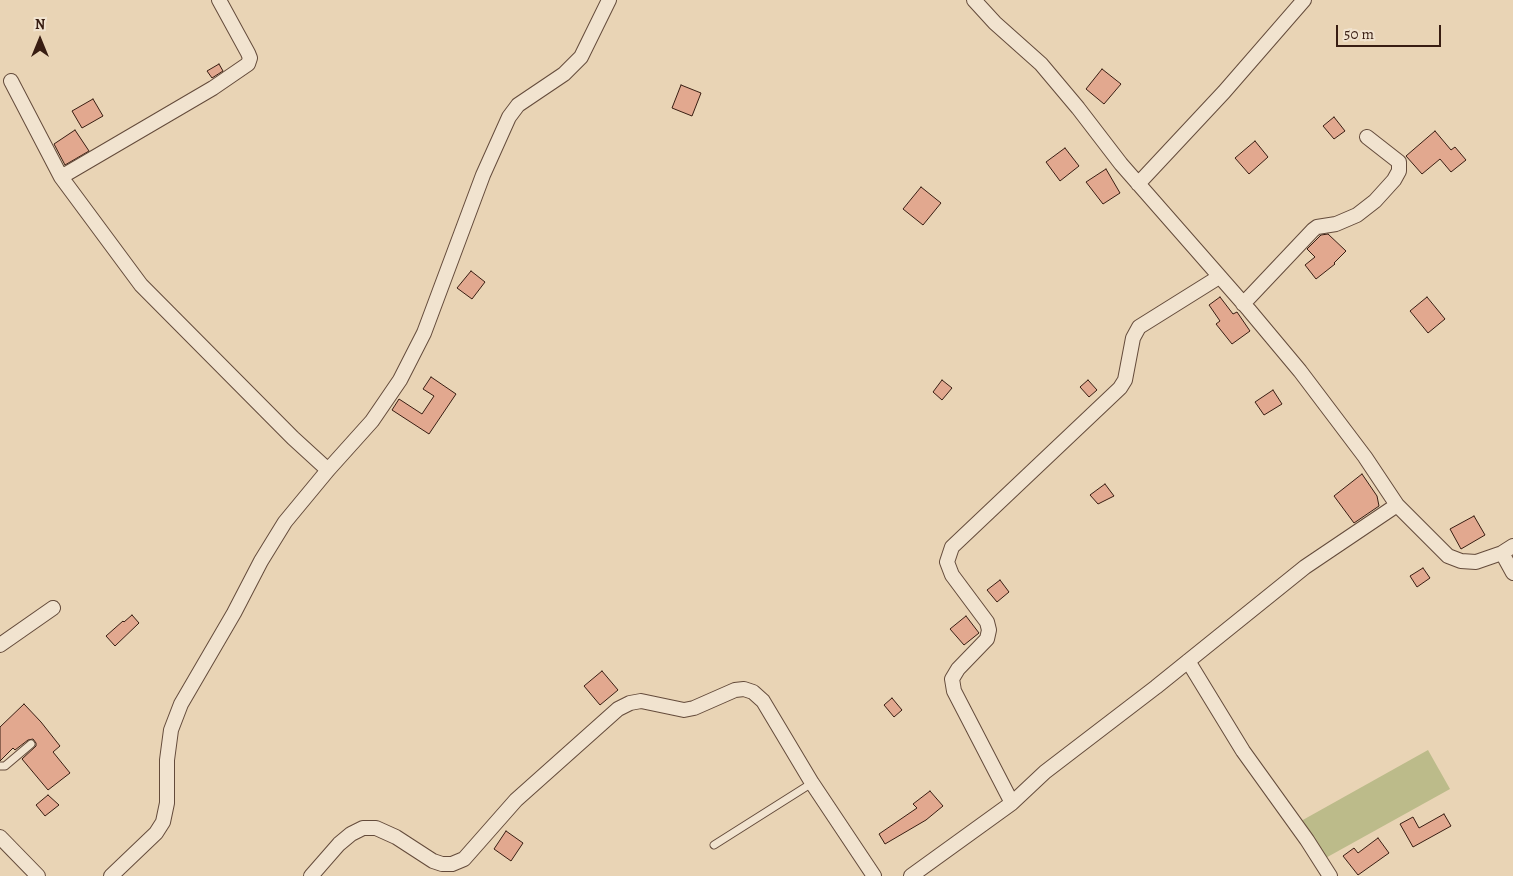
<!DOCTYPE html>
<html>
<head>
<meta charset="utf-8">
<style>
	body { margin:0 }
	#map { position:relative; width:1513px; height:876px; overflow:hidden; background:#e9d4b5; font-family:Alegreya,serif }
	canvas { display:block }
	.north { position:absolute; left:15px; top:15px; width:50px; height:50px; -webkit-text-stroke:4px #f1e3cf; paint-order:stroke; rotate:0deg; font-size:14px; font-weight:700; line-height:20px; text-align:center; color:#381d12 }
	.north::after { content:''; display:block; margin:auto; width:18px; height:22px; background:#381d12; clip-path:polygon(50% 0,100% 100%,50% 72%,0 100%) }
	.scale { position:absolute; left:1336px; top:25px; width:105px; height:22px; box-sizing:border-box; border:2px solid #381d12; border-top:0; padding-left:6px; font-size:15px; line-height:18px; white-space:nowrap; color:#381d12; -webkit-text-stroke:4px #f1e3cf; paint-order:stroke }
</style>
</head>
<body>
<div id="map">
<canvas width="1513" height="876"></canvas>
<div class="north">N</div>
<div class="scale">50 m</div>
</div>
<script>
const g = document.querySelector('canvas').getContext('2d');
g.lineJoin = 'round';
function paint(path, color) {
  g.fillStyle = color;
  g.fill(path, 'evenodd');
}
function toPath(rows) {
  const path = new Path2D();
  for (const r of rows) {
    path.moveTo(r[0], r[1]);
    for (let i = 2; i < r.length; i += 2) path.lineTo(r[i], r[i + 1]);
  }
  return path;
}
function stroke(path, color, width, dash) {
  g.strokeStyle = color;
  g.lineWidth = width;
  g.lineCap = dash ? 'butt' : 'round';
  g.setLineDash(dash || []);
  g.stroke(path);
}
paint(toPath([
	[1428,750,1450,789,1322,860,1301,821]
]), '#bcbb8a');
const building = toPath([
	[219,64,223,71,212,78,207,71,219,64],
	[1102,69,1121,84,1104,104,1086,89,1102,69],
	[681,85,701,93,692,116,672,108,681,85],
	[93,99,103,116,82,128,72,111,93,99],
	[1334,117,1345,131,1334,139,1323,126,1334,117],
	[75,130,89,151,65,165,54,144,75,130],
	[1435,131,1451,150,1455,147,1466,160,1451,172,1440,159,1422,174,1406,156,1435,131],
	[1255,141,1268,157,1249,174,1235,158,1255,141],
	[1065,148,1079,166,1060,181,1046,162,1065,148],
	[1106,169,1120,193,1103,204,1086,182,1106,169],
	[921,187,941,203,923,225,903,209,921,187],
	[1328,234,1346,251,1334,263,1335,264,1316,279,1305,265,1315,257,1307,249,1321,235,1328,234],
	[471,271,485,282,472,299,457,288,471,271],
	[1220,297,1233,314,1237,312,1250,331,1232,344,1216,324,1220,321,1209,305,1220,297],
	[1427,297,1445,319,1428,333,1410,311,1427,297],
	[431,377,456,394,429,434,392,410,399,399,422,414,434,396,423,389,431,377],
	[942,380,952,388,942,400,933,392,942,380],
	[1088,380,1097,390,1089,397,1080,387,1088,380],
	[1273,390,1282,404,1264,415,1255,402,1273,390],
	[1362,474,1377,496,1379,506,1354,523,1334,496,1362,474],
	[1105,484,1114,496,1098,504,1090,495,1105,484],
	[1474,516,1485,535,1461,549,1450,529,1474,516],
	[1423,568,1430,578,1417,587,1410,576,1423,568],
	[1000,580,1009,592,997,602,987,590,1000,580],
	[132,615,139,623,115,646,106,636,123,621,124,622,132,615],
	[966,616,979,633,964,645,950,629,966,616],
	[602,671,618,690,600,705,584,686,602,671],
	[892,698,902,710,894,717,884,705,892,698],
	[24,704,41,722,60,746,53,752,70,773,48,790,22,759,36,746,36,743,33,739,28,740,15,750,13,748,0,761,0,727,24,704],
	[930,791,943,806,926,820,885,844,879,834,917,808,913,804,930,791],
	[48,795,59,805,45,816,36,805,48,795],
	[1444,814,1451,826,1413,847,1400,824,1413,817,1419,828,1444,814],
	[506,831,523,843,511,861,494,849,506,831],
	[1378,838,1389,853,1358,875,1343,856,1354,848,1358,853,1378,838]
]);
paint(building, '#e2a88f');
stroke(building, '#381d12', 1);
const lane = toPath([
	[0,766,5,766,31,744],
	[714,845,812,783]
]);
const street = toPath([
	[974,0,995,23,1041,64,1078,108,1121,164,1249,310,1300,371,1365,457,1397,505,1448,556,1461,561,1476,562,1502,553,1513,546],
	[11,81,61,177,141,285,293,438,328,470],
	[61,177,213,88,248,64,250,58,248,53,219,0],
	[1138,184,1224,92,1304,0],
	[1243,304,1313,230,1317,227,1336,224,1357,215,1375,201,1394,180,1399,171,1399,162,1367,137],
	[1502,553,1513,573],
	[0,645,53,608],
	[1188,661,1243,751,1307,840,1330,876],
	[1012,803,954,691,952,679,958,669,987,639,989,630,987,622,952,575,947,562,952,547,1120,388,1125,380,1133,338,1139,327,1219,277],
	[0,837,38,876],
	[111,876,156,833,163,822,167,803,167,760,171,730,181,704,234,613,261,561,285,522,328,470,372,421,400,380,424,333,483,175,509,117,518,105,564,74,581,57,609,0],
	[311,876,339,844,351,834,363,828,376,828,396,837,433,861,442,864,452,864,464,859,516,800,618,709,630,703,641,701,684,710,694,708,735,690,744,689,753,692,763,701,812,783,874,876],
	[911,876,1012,803,1045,772,1156,687,1305,567,1397,505]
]);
stroke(lane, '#644b3b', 9);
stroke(street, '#644b3b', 16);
stroke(lane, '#f1e3cf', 7);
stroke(street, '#f1e3cf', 14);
</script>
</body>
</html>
